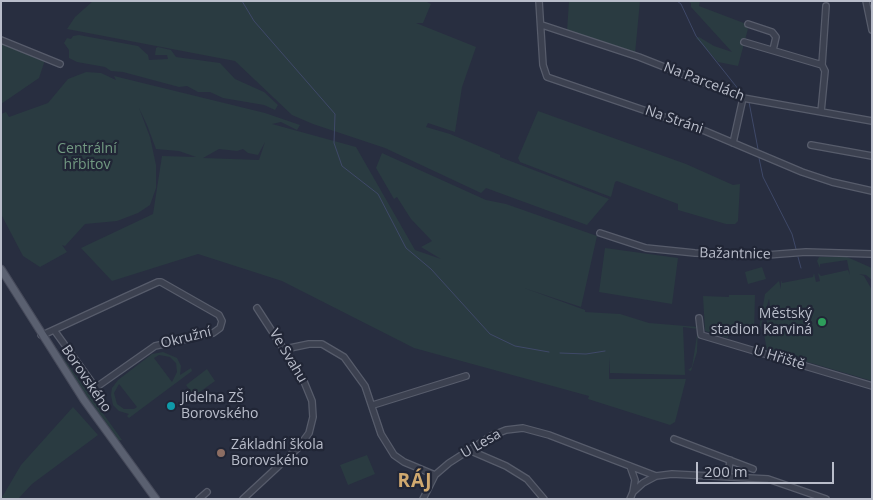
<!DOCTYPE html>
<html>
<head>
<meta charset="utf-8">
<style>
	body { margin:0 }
	#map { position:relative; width:873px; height:500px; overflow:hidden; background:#282e40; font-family:"Open Sans",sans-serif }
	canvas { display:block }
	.frame { position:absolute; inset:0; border:2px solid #b9bdca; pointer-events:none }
	.scale { position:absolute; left:696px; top:462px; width:138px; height:22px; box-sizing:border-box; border:2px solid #b9bdca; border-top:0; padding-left:6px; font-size:15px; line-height:18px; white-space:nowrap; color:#b9bdca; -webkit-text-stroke:4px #212636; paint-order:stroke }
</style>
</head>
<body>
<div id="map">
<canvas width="873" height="500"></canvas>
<div class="frame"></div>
<div class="scale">200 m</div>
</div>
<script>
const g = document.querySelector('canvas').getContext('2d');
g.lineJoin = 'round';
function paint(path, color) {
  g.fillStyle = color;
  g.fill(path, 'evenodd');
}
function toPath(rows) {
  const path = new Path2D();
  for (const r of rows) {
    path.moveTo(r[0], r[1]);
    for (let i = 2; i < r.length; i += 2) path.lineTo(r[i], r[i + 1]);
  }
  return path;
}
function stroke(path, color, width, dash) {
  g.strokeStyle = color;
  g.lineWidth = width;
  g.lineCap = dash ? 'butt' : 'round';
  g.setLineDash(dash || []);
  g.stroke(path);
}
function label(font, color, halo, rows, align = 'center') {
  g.font = font + ' "Open Sans",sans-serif';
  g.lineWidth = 4.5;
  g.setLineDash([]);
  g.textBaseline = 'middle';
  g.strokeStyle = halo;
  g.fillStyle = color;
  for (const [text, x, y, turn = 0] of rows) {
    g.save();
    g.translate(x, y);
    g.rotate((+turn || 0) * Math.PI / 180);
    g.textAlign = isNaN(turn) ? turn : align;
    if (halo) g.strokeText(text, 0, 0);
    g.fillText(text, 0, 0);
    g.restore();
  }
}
paint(toPath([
	[93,1,425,1,431,4,423,23,416,23,476,47,462,87,455,132,428,123,426,127,450,134,500,155,500,157,609,199,587,225,486,188,481,193,385,148,313,124,292,115,235,61,67,29,75,17],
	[569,1,640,1,635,54,567,31],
	[686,1,700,1,699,6,749,25,738,66,718,62,696,38,699,37,714,46,732,52,691,7,691,3],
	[79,35,138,46,148,55,149,60,168,59,167,55,155,55,156,48,158,47,171,50,176,57,220,63,235,79,264,92,278,105,275,110,264,105,223,98,210,92,198,92,187,86,179,87,123,72,111,71,105,67,77,62,69,58,69,50,64,43,67,38,71,39,73,36],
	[1,43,45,60,39,78,1,104],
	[86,72,101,73,116,80,114,76,265,113,300,125,297,130,281,122,272,124,356,147,415,250,441,259,421,247,432,241,411,219,397,197,394,199,376,168,382,153,486,200,506,204,597,236,581,307,524,288,585,310,585,312,620,314,649,323,698,327,697,352,691,371,688,370,692,367,698,329,683,327,685,375,610,373,609,357,609,379,686,379,675,422,670,425,588,399,589,396,414,348,282,281,198,254,112,281,81,248,153,214,162,156,196,157,179,151,156,149,147,125,139,108,150,137,156,165,156,188,150,205,138,213,117,221,85,224,65,246,62,245,67,252,40,267,23,256,1,214,1,114,6,112,9,117,48,103,68,79],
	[265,142,259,160,203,158,219,149,237,151,243,149,248,153,258,155],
	[538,111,686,164,733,185,740,184,738,221,735,224,726,224,678,210,678,204,617,181,615,182,611,197,520,162,518,158],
	[605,248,678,258,672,304,599,292],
	[819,257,847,257,872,268,872,280,866,275,859,274,864,276,872,290,872,381,767,350,764,334,770,308,771,313,769,299,758,335,765,294,779,281,781,289,781,280,782,283,813,277,814,273,816,282,820,281,818,273,821,276,848,270,850,275,847,260,820,264,820,268,817,261],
	[762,267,766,279,748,284,745,272],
	[729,295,755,295,754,334,728,334,728,338,705,331,703,296,729,297],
	[47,335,122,440,117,441,97,414],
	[163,352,177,358,181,366,180,375,191,368,192,371,129,418,127,416,129,414,119,411,113,405,111,395,112,388,118,380,152,354],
	[159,355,170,357,176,363,177,372,172,382,154,358],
	[119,384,137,407,134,409,124,409,117,404,114,393],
	[207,369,215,381,194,396,186,385],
	[73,407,98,435,32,484,18,499,1,499,21,465],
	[367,455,375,474,348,485,340,465]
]), '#2a3b41');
stroke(toPath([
	[242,1,254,21,335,114,334,143,342,166,378,194,406,248,431,269,490,334,515,346,549,352],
	[677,1,681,4,696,36,743,95],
	[749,102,758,149],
	[759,158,763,177,792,234,796,249],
	[798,257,801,268],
	[560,353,586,354,605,351]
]), '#3f4968', 1);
const minor = toPath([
	[539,1,543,65,547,77,705,131,802,172,832,182,872,191],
	[866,1,872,30],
	[748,24,772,32,776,37,773,50],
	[542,25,639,57,743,98,872,121],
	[1,40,60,64],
	[744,42,822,65,825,71,821,112],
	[822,65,826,6],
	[733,143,743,98],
	[811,145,872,156],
	[600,233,646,248,695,253,767,255,806,252,872,254],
	[699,318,701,335,872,386],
	[41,335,47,333,125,297,158,282,161,282,219,315,222,321,220,328,213,333,155,346,98,386,93,384,54,330],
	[285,349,309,344,322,344,344,357,365,386,381,434,394,455,404,462,435,475],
	[373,405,466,376],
	[674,439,753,469],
	[469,450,506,466,527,479,544,499],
	[630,466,635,480,633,492],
	[728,477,730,460],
	[199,499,207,492],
	[243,499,298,448,309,433,313,417,312,401,303,379,257,308],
	[423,499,435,475,449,463,491,436,506,430,523,428,549,435,656,476],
	[630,499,633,492,643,483,656,476,672,474,768,479,826,499]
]);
const major = toPath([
	[1,269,84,400,156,499]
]);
stroke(minor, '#575c6b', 8);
stroke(major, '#464a5a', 9);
stroke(minor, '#3c4150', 5.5);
stroke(major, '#5a6070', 7);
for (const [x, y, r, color] of [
	[822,322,5,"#2e9e5b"],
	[171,406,5,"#0f9aa8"],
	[221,453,5,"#8d6e63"]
]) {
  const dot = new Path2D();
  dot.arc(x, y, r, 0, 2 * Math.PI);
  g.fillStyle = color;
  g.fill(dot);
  stroke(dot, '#212636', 2);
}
label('14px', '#b9bdca', '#212636', [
	["Na Parcelách",704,82,21],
	["Na Stráni",674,120,19],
	["Bažantnice",735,254,1],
	["Okružní",186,338,-14],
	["Ve Svahu",288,356,59],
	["U Hřiště",779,358,17],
	["Borovského",86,379,56],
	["U Lesa",481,444,-30]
]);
label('14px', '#729a82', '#212636', [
	["Centrální",87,149],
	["hřbitov",87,165]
]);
label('14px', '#b9bdca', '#212636', [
	["Městský",812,314,"right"],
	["stadion Karviná",812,330,"right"],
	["Jídelna ZŠ",181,398],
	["Borovského",181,414],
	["Základní škola",231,445],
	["Borovského",231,461]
], 'left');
g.letterSpacing = '1px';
label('bold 19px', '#d0a96f', '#212636', [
	["RÁJ",415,482]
]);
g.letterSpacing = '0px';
</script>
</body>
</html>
